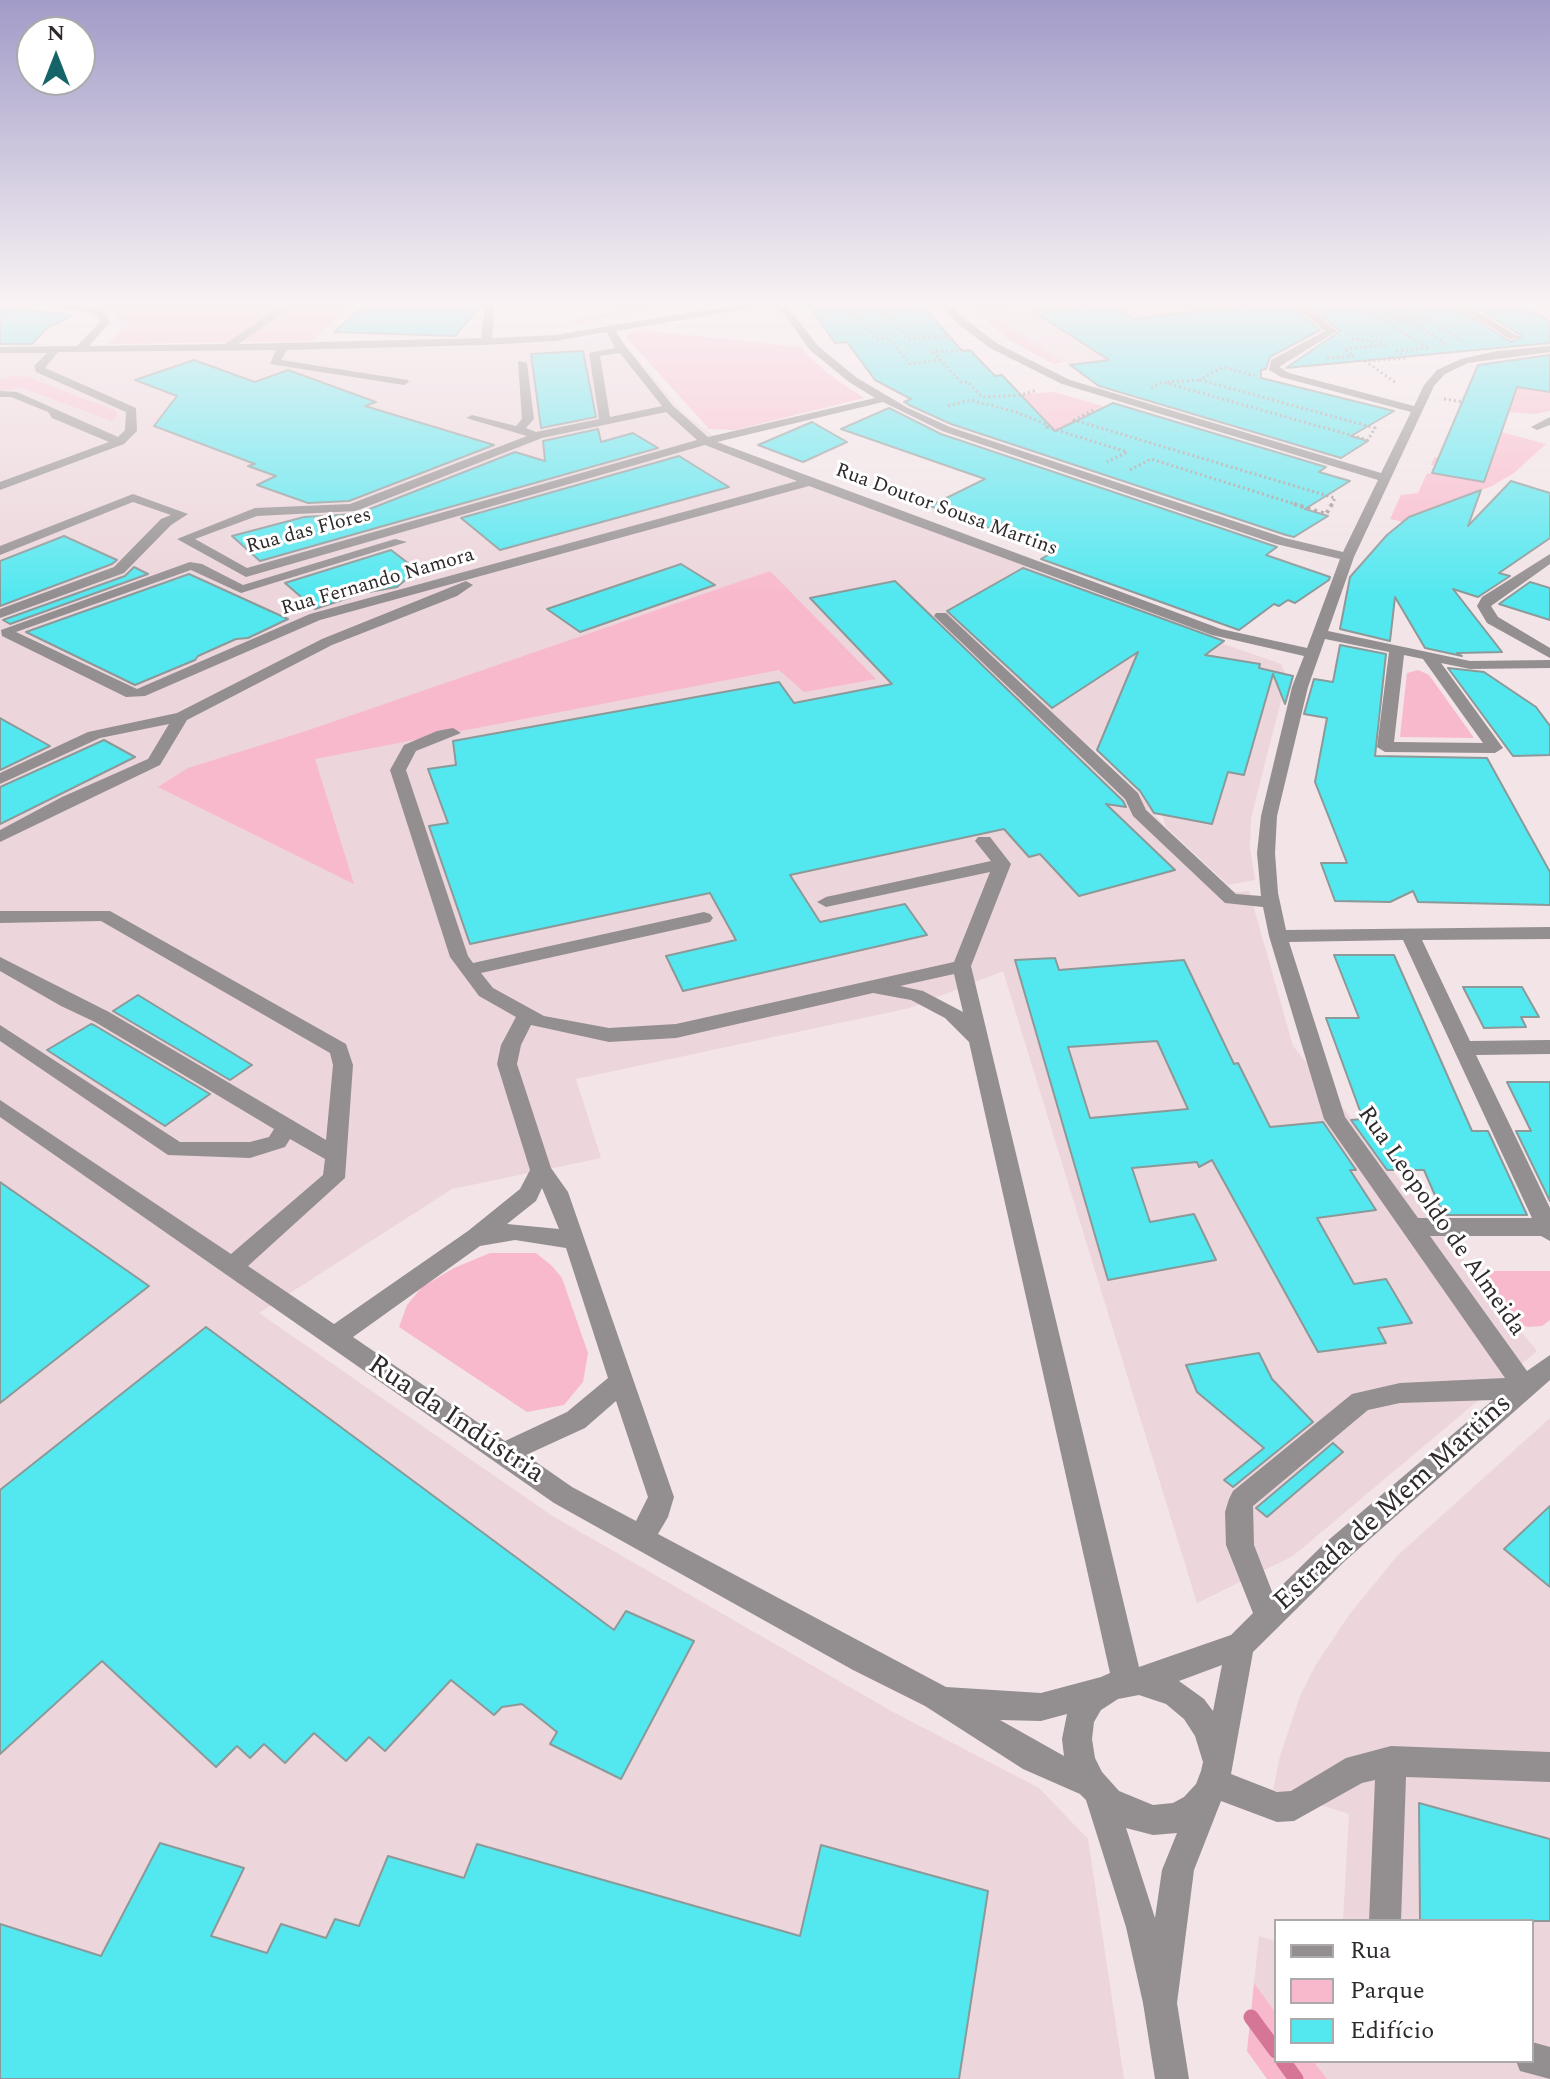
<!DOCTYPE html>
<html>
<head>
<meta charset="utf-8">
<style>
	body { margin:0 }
	#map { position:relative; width:1550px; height:2079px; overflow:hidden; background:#f2e4e7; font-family:Spectral,serif }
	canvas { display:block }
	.legend { position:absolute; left:1274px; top:1919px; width:260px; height:144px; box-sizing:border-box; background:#fff; border:2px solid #aba9aa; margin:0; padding:10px 14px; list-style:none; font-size:24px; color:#2e292a }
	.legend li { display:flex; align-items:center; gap:16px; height:40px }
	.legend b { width:40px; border:2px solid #aba9aa }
	.north { position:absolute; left:16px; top:16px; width:80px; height:80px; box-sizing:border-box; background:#fff; border:2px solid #aba9aa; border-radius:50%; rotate:0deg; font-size:22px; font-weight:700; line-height:32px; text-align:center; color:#2e292a }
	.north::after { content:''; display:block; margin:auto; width:28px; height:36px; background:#156468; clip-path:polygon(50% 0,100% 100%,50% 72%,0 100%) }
</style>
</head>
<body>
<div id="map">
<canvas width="1550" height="2079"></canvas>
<ul class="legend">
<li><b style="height:10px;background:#938e8f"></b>Rua</li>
<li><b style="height:22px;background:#f9b9cd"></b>Parque</li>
<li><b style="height:22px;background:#53e8f0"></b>Edifício</li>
</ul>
<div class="north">N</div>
</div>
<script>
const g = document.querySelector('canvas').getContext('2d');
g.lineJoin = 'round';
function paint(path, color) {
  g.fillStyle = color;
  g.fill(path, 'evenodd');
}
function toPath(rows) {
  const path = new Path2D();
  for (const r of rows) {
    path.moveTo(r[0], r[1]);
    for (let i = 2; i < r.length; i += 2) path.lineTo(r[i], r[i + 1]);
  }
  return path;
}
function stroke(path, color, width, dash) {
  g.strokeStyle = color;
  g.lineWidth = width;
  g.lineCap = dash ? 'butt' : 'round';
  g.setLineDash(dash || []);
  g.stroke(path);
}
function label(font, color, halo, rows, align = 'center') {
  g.font = font + ' Spectral,serif';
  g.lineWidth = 6;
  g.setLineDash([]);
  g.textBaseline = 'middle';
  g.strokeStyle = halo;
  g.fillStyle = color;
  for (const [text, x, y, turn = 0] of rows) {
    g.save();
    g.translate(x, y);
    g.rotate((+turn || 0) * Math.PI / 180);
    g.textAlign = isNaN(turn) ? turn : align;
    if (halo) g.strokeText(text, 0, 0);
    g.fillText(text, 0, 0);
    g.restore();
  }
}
paint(toPath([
	[968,304,1271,304,1287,311,1121,387,1078,375,1079,371,1065,362,1053,364,1008,339],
	[617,335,684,413,726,445,1197,628,1147,653,1197,635,1281,664,1287,677,1251,818,1250,848,1255,880,1228,885,1166,827,1162,814,1128,778,1077,735,1137,791,1216,894,1249,891,1293,1046,1537,1351,1293,1556,1197,1603,1003,971,910,1008,576,1079,601,1158,452,1189,259,1313,551,1515,893,1712,1039,1788,1088,1839,1124,2079,0,2079,0,352,474,346],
	[1550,1418,1550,2079,1325,2079,1312,2061,1532,2061,1532,1921,1343,1921,1349,1814,1273,1790,1280,1756,1301,1694,1315,1666,1349,1615,1397,1556],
	[1259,1936,1276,1941,1276,2013,1254,1983]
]), '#ecd5db');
paint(toPath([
	[100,304,354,304,311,341,108,344,127,323,113,323,117,318,114,313,93,307],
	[616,304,657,304,661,308,578,324,569,322,615,311],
	[968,304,1006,310,990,313,1062,362,1053,364,1008,339],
	[646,328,652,331,800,347,827,373,864,398,735,430,709,429,626,337,630,332],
	[14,376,28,377,116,411,117,415,112,421,22,388,0,391,0,379],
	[1550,377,1550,411,1535,414,1508,412,1517,387],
	[1054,392,1103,406,1074,420,1137,441,1121,450,1047,427,982,397],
	[1494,430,1546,444,1514,473,1492,486,1412,516,1403,522,1390,519,1401,495,1418,493,1427,473,1446,476,1449,468,1431,465,1434,457,1481,464],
	[770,571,876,679,804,692,779,670,315,759,354,884,158,787,188,768,306,731],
	[1418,670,1429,675,1474,738,1400,737,1407,673],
	[490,1253,536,1253,552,1266,562,1278,588,1353,583,1382,564,1405,527,1412,399,1327,407,1305,422,1287,454,1268],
	[1485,1271,1550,1271,1550,1320,1542,1326,1528,1327,1507,1319,1486,1295,1499,1292],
	[1254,1983,1276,2013,1276,2061,1313,2061,1327,2079,1267,2079,1247,2051]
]), '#f9b9cd');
stroke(toPath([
	[1251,2017,1276,2051],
	[1283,2061,1296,2079]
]), '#d67697', 15);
const building = toPath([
	[366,304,482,304,455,336,334,332,366,304],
	[808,304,921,304,962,351,970,350,995,376,1002,375,1055,431,1113,403,1326,467,1319,472,1350,481,1305,509,1328,516,1294,537,1286,535,951,424,909,405,904,402,911,399,875,380,847,342,835,343,808,304],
	[1094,304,1109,304,1134,319,1258,304,1289,304,1320,330,1270,357,1266,369,1261,370,1261,378,1394,411,1351,436,1368,441,1341,458,1099,386,1070,365,1109,360,1034,312,1094,304],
	[1307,304,1450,304,1511,342,1522,336,1469,304,1527,304,1527,309,1550,322,1550,343,1286,368,1340,331,1307,304],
	[0,306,22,309,73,315,47,328,32,344,0,344,0,306],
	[583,351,596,417,541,428,531,354,583,351],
	[1550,355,1550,392,1517,387,1484,482,1432,473,1478,365,1550,355],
	[194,360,255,382,288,370,376,402,365,406,494,445,349,501,308,503,257,485,276,476,248,466,255,464,154,426,177,396,135,380,194,360],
	[889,408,941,434,1277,547,1266,555,1330,577,1329,580,1295,603,1288,600,1279,606,1274,604,1239,630,1041,559,1053,552,930,506,985,479,841,429,889,408],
	[812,422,847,442,803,462,758,445,812,422],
	[598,429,601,442,633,433,658,448,260,561,232,536,304,517,357,514,515,452,545,461,543,441,598,429],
	[679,456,729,487,500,550,461,518,679,456],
	[1511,481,1550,493,1550,538,1499,573,1510,576,1478,597,1453,589,1502,652,1457,653,1462,656,1425,648,1395,597,1390,641,1340,629,1350,577,1387,535,1409,517,1481,490,1468,526,1511,481],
	[64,536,117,560,112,564,0,606,0,561,64,536],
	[391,550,417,570,397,587,363,593,315,609,285,583,391,550],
	[681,564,715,585,580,632,547,609,681,564],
	[134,567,148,574,10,624,3,620,125,576,134,567],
	[1023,568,1224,641,1205,655,1260,664,1259,668,1293,676,1285,704,1273,674,1244,775,1228,772,1212,824,1154,813,1140,791,1097,750,1138,652,1052,708,947,611,1023,568],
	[189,574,288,619,248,638,236,639,198,656,195,660,135,685,26,632,189,574],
	[895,581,1123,801,1126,807,1106,804,1175,870,1079,896,1040,854,1029,857,1004,829,790,875,820,922,905,904,927,935,683,991,666,956,736,940,710,893,470,944,429,826,448,823,428,769,456,765,453,741,779,682,794,703,892,684,810,598,895,581],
	[1530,582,1550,588,1550,620,1499,604,1530,582],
	[1340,645,1386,654,1375,756,1487,758,1550,872,1550,905,1418,902,1413,891,1390,902,1335,901,1321,863,1347,863,1315,782,1327,718,1304,714,1314,679,1333,682,1340,645],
	[1448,668,1484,672,1536,707,1550,726,1550,755,1513,756,1448,668],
	[0,718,50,746,0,770,0,718],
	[104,740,135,757,0,824,0,787,104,740],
	[1334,955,1394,955,1472,1131,1488,1131,1527,1215,1446,1215,1443,1207,1440,1207,1424,1170,1387,1170,1351,1120,1363,1119,1326,1018,1359,1018,1334,955],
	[1055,958,1059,970,1184,960,1234,1064,1238,1063,1270,1127,1323,1122,1356,1170,1350,1170,1376,1210,1317,1218,1354,1284,1386,1279,1412,1323,1378,1328,1386,1343,1318,1352,1212,1160,1199,1167,1197,1162,1132,1168,1150,1222,1194,1214,1216,1260,1108,1280,1015,960,1055,958],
	[1157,1041,1188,1109,1090,1118,1068,1047,1157,1041],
	[1463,987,1522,987,1539,1017,1521,1017,1526,1027,1484,1028,1463,987],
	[138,995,252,1065,230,1080,113,1011,138,995],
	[91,1024,94,1025,210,1094,165,1126,47,1050,91,1024],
	[1507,1082,1550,1082,1550,1201,1516,1131,1531,1131,1507,1082],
	[0,1182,149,1286,0,1403,0,1182],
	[206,1327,614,1630,626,1611,694,1641,621,1779,550,1744,557,1732,522,1704,502,1707,494,1715,451,1680,385,1751,369,1737,346,1761,314,1733,285,1763,264,1744,250,1758,237,1746,216,1767,102,1661,0,1754,0,1490,206,1327],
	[1259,1353,1272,1379,1313,1422,1233,1487,1224,1480,1264,1448,1197,1392,1186,1365,1259,1353],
	[1333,1443,1343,1452,1267,1517,1256,1508,1333,1443],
	[1550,1506,1550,1587,1504,1549,1550,1506],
	[1419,1803,1550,1839,1550,1921,1420,1921,1419,1803],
	[160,1843,244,1868,211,1936,267,1953,281,1924,326,1938,335,1919,359,1926,388,1856,464,1878,477,1844,800,1936,821,1845,988,1891,959,2079,0,2079,0,1924,101,1956,160,1843]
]);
paint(building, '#53e8f0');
stroke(building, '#8b9999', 2);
stroke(toPath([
	[848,304,876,339,889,338,910,364,939,360],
	[880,304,908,339,947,336],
	[1359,304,1427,348,1397,351,1407,358,1365,361,1395,382],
	[1375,304,1397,315],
	[1401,304,1462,341],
	[1519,304,1550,321],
	[1544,304,1550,307],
	[1397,314,1420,321,1405,324,1391,318,1403,316,1415,320,1405,322,1396,319,1402,317,1410,320,1401,318],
	[1414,325,1434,335,1446,346],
	[1352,339,1377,342],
	[963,350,933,352,961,382,968,382,982,397,1021,395,1037,390],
	[1327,358,1354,356,1344,349,1385,345,1364,331],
	[1167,382,1200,380],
	[1151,388,1162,382,1368,440,1375,428,1200,380,1223,367,1255,376],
	[1444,399,1464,402],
	[948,406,970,400,1016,412,1050,426,1047,427,1127,452,1107,462],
	[1093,410,1074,420,1335,498,1331,506],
	[1130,470,1151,459,1301,506]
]), '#9e9496', 3, [2, 3]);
stroke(toPath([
	[1294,504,1326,514,1332,504]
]), '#9e9496', 4, [3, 4]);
paint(toPath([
	[36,304,88,306,106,313,110,322,89,346,225,344,284,304,295,304,239,344,481,338,485,304,495,304,492,338,555,335,743,304,763,304,758,307,616,331,623,343,673,406,708,437,875,398,849,382,810,350,784,314,766,304,778,304,790,310,818,346,857,378,908,408,950,427,1285,538,1343,552,1378,480,1062,384,990,348,958,324,940,304,950,304,966,320,998,344,1070,380,1381,473,1411,412,1281,377,1269,370,1271,360,1325,331,1292,304,1303,304,1337,331,1279,367,1289,373,1414,406,1424,385,1437,370,1461,359,1497,351,1550,346,1550,352,1468,363,1445,374,1434,386,1354,557,1328,631,1470,661,1550,660,1550,668,1470,669,1441,663,1503,748,1495,753,1385,752,1377,747,1389,652,1325,639,1308,687,1277,816,1275,853,1278,893,1286,930,1550,927,1550,939,1422,940,1470,1041,1550,1040,1550,1054,1476,1055,1550,1208,1550,1241,1541,1236,1430,1236,1527,1371,1550,1355,1550,1380,1345,1561,1253,1652,1231,1774,1277,1792,1291,1791,1346,1758,1391,1746,1550,1752,1550,1782,1406,1777,1401,1921,1369,1921,1375,1780,1362,1783,1294,1821,1277,1822,1221,1801,1194,1870,1177,2003,1189,2079,1155,2079,1143,2003,1126,1927,1086,1800,1080,1794,1023,1769,925,1706,853,1670,554,1503,0,1117,0,1100,231,1254,323,1175,325,1159,290,1139,285,1147,250,1158,168,1155,0,1041,0,1025,180,1142,250,1142,269,1137,274,1129,95,1022,61,1006,0,971,0,957,109,1012,326,1140,333,1065,330,1053,101,921,0,923,0,911,110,911,346,1044,353,1065,345,1178,248,1266,334,1324,468,1231,520,1189,530,1170,497,1064,501,1045,516,1017,479,996,450,957,390,770,404,745,437,731,453,728,461,733,416,751,406,770,468,956,473,963,704,912,710,914,713,918,710,922,481,973,493,988,544,1016,609,1028,676,1024,954,962,990,872,826,907,817,902,826,897,991,861,975,841,978,837,990,837,1011,864,971,966,1139,1667,1231,1635,1253,1613,1226,1545,1225,1512,1229,1499,1233,1491,1352,1394,1400,1383,1505,1378,1324,1119,1269,936,1263,907,1225,903,1133,816,1125,799,934,616,936,613,946,613,1138,793,1146,810,1236,894,1261,896,1257,853,1261,816,1292,687,1304,656,1212,635,809,486,320,620,145,696,126,697,2,636,1,630,190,562,202,564,243,585,395,539,407,542,241,593,191,570,16,632,137,689,310,614,797,481,705,445,246,577,177,539,255,508,350,504,527,436,466,418,472,415,516,426,522,419,518,361,527,363,534,419,526,428,536,432,599,419,589,353,615,348,607,332,555,341,486,345,287,350,281,360,408,380,409,382,404,385,270,364,276,350,58,352,45,368,136,408,137,431,124,444,0,490,0,482,109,442,52,418,48,412,11,397,0,397,0,391,17,392,118,437,125,430,126,412,36,372,34,366,47,353,0,353,0,347,77,346,100,322,98,317,86,312,36,304],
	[620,353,662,406,610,417,600,356,620,353],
	[883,402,942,431,1276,544,1340,559,1307,648,1221,629,717,442,883,402],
	[666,412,697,440,247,568,195,539,257,516,356,511,542,438,666,412],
	[1404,655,1423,659,1483,743,1394,742,1404,655],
	[1403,940,1453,1048,1532,1218,1418,1218,1345,1117,1289,942,1403,940],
	[954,974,963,1012,923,991,900,986,954,974],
	[873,993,911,1000,945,1018,969,1042,1110,1673,1101,1677,1041,1693,946,1687,658,1534,668,1517,674,1497,568,1192,551,1168,517,1064,521,1045,531,1025,609,1042,676,1038,873,993],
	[542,1188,559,1229,507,1224,536,1201,542,1188],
	[515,1240,566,1248,608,1378,567,1412,505,1441,353,1337,480,1246,515,1240],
	[1493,1400,1325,1543,1273,1594,1254,1545,1253,1506,1368,1410,1400,1403,1493,1400],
	[616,1401,648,1497,636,1521,572,1487,526,1455,585,1428,616,1401],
	[1222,1665,1213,1711,1204,1699,1179,1681,1222,1665],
	[1139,1695,1166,1704,1184,1719,1195,1736,1203,1762,1201,1771,1196,1784,1184,1797,1173,1803,1153,1805,1119,1791,1102,1772,1095,1758,1092,1739,1094,1722,1101,1710,1118,1699,1139,1695],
	[1067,1714,1062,1739,1064,1756,1000,1720,1041,1721,1067,1714],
	[1126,1828,1153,1835,1177,1833,1162,1870,1155,1918,1126,1828],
	[1453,304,1464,304,1519,337,1510,339,1453,304],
	[1550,417,1550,425,1537,430,1531,427,1550,417],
	[133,494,188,514,171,525,124,573,0,618,0,609,114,567,161,519,171,515,133,502,0,555,0,546,133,494],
	[1550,554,1550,564,1491,606,1498,617,1550,648,1550,658,1487,623,1477,606,1482,597,1550,554],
	[466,581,473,585,457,596,332,645,187,720,160,765,0,842,0,830,62,797,148,759,169,724,100,738,0,784,0,773,88,732,177,713,322,639,466,581],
	[1532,2042,1550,2047,1550,2079,1520,2071,1516,2061,1532,2061,1532,2042]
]), '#938e8f');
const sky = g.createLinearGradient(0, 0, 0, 595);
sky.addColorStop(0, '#a19bc8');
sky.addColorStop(0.51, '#f9f3f4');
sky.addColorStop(1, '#f9f3f400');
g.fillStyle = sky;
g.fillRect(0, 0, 1550, 595);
label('20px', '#2e292a', '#fff', [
	["Rua Doutor Sousa Martins",946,511,20],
	["Rua das Flores",309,532,-15],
	["Rua Fernando Namora",378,583,-16]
]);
label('24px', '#2e292a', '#fff', [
	["Rua Leopoldo de Almeida",1440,1222,55]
]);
label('28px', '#2e292a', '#fff', [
	["Rua da Indústria",455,1421,34],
	["Estrada de Mem Martins",1394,1504,-42]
]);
</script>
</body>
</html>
